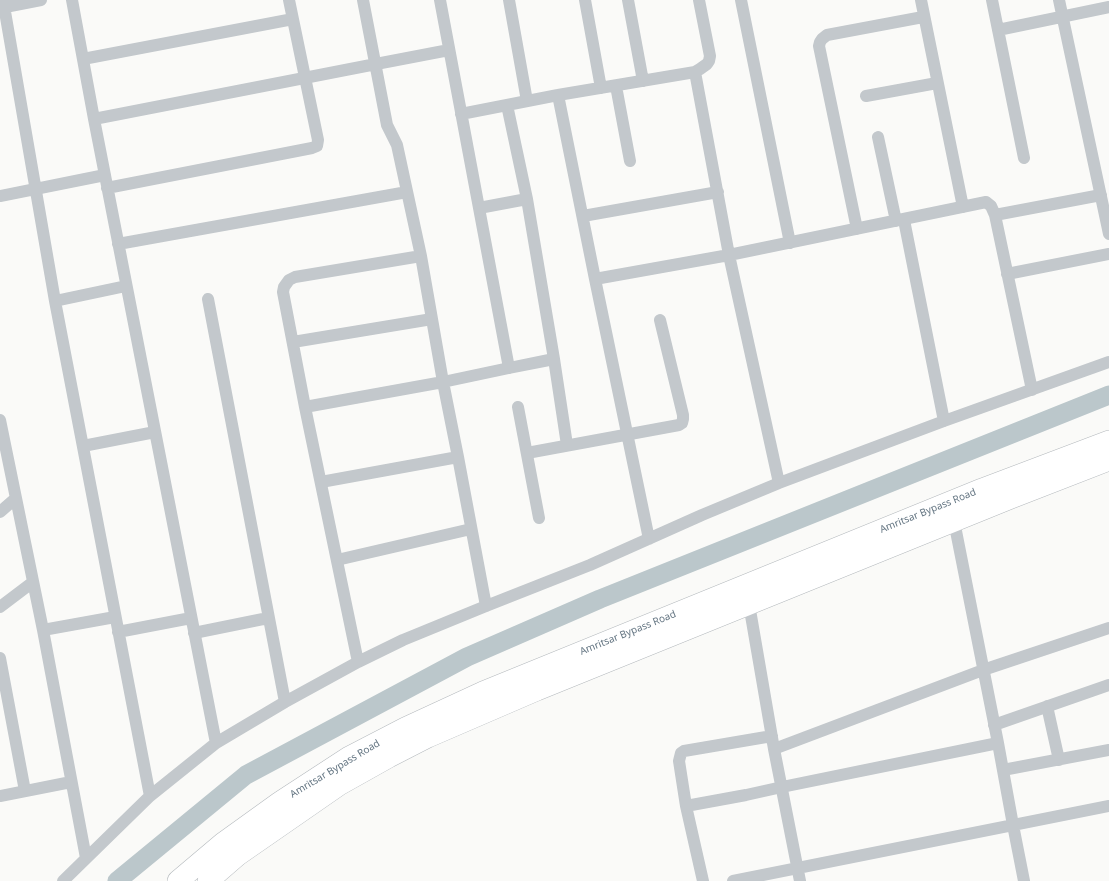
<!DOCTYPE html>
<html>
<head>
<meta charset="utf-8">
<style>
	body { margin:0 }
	canvas { display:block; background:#fafaf8 }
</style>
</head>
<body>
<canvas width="1109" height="881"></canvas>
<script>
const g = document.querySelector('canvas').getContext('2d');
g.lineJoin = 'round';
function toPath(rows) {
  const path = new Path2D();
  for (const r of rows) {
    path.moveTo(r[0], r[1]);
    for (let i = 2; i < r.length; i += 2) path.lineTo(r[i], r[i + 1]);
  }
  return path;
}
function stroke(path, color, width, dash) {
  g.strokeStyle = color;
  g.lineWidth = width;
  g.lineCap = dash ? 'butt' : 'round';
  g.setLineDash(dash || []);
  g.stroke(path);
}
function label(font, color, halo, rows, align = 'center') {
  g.font = font + ' "Noto Sans",sans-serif';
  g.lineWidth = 4;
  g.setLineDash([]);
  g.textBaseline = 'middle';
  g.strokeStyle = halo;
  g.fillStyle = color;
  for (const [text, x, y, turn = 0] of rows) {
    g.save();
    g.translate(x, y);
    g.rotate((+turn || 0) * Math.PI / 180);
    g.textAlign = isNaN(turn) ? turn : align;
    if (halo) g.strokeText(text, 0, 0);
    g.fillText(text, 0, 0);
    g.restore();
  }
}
stroke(toPath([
	[117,881,246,775,467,657,600,599,1109,395]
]), '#bbc7cb', 19);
const trunk = toPath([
	[178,881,223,843,280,802,349,757,405,728,483,692,982,489,1109,441],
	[208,881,238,855,339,785,389,757,428,737,537,690,1011,498,1109,460]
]);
stroke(trunk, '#b4b9bd', 22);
stroke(toPath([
	[3,0,55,301,150,796],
	[72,0,94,119,216,743],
	[363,0,387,125,397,145,421,256,443,382,458,457,486,606],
	[440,0,509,368],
	[509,0,527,101],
	[585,0,601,88],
	[628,0,643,81],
	[741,0,790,243],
	[921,0,963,207],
	[992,0,1024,158],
	[1059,0,1109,234],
	[0,8,41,0],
	[998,30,1109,7],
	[83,59,293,19],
	[695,72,729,255,779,483],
	[616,86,630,161],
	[558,95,595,279,649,539],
	[866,96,937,83],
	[507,105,527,199,554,359,567,445],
	[461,114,558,95,695,72,700,69,707,64,709,61,710,56,699,0],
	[94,119,376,64,449,50],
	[878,137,896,221],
	[107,188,312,148,317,146,318,140,289,0],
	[0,196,105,175],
	[479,208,527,199],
	[995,215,1101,195],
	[583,216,718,192],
	[904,220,944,421],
	[857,229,819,46,820,42,822,39,827,35,923,17],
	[118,244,407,192],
	[1007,274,1109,254],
	[595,279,729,255,986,202,991,206,995,215,1032,390],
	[208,299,285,702],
	[55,301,126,286],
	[293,342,432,319],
	[305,407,443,382,509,368,554,359],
	[518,407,539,518],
	[0,420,43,630,86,858],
	[83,446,155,432],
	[527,453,679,425,682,423,683,419,683,415,660,320],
	[321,482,458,457],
	[0,512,16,498],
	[954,521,998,743,1013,825,1024,881],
	[337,560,471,529],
	[749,604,774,749,800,881],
	[0,607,33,582],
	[43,630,115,617],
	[118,632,191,618],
	[194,633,268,618],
	[0,658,25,791],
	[358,662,305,407,283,292,284,287,289,280,295,277,421,256],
	[1047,706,1059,760],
	[994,725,1109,685],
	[774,749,983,670,1109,628],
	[1003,770,1109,750],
	[0,796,71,782],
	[686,806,746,795,782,787,998,743],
	[63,881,150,796,216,743,285,702,358,662,403,640,486,606,590,565,702,515,779,483,944,421,1109,362],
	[703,881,686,806,679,761,681,753,684,751,772,736],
	[733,881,1109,806]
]), '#c3c8cc', 12);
stroke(trunk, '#fff', 21);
label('10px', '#657683', '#fff', [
	["Amritsar Bypass Road",928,511,-22],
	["Amritsar Bypass Road",628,633,-22],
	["Amritsar Bypass Road",335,769,-31]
]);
</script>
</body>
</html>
